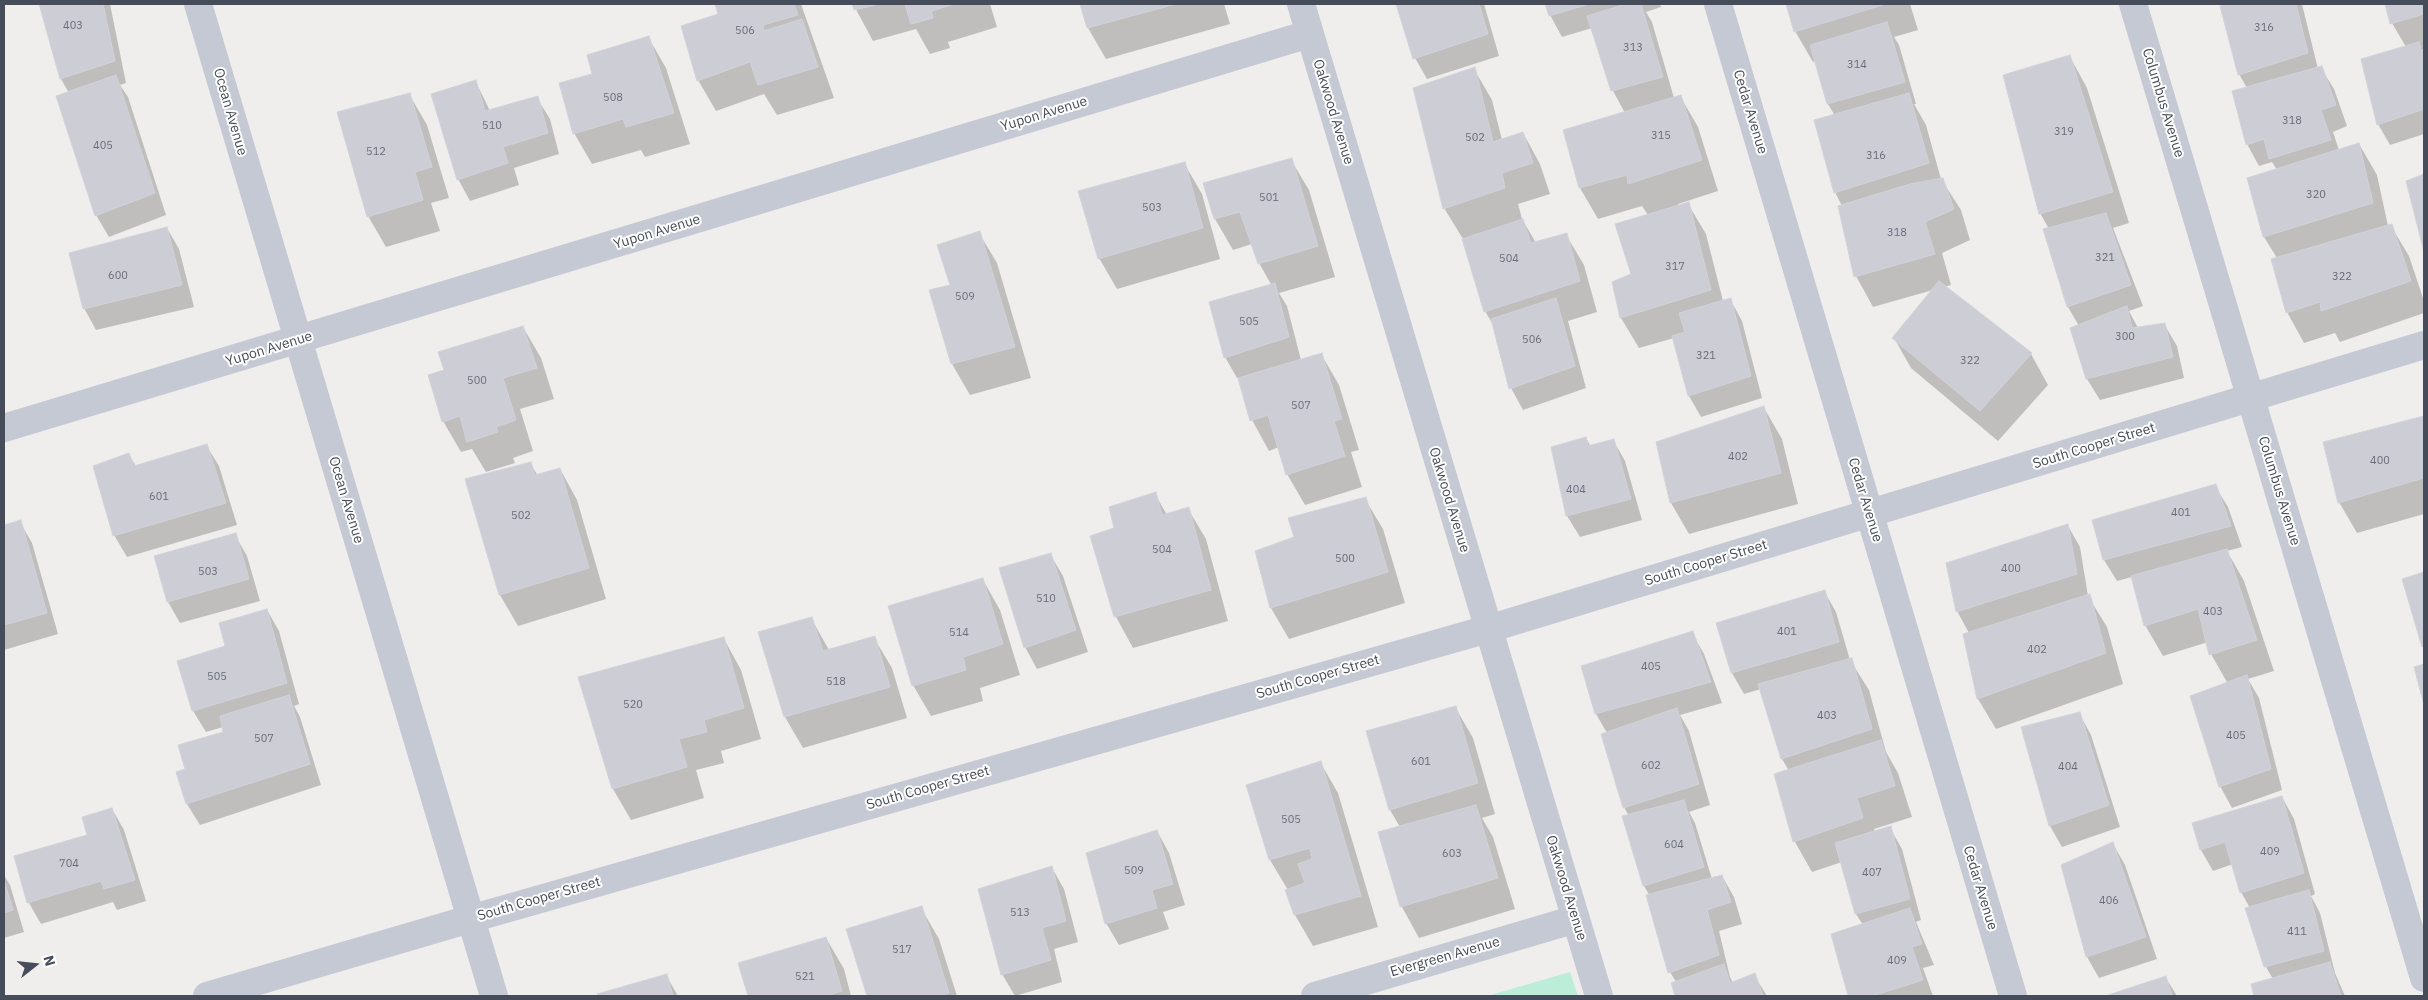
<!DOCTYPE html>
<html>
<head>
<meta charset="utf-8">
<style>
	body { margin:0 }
	#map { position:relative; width:2428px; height:1000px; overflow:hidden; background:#f0eeed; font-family:"IBM Plex Sans",sans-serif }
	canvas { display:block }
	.frame { position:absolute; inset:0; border:5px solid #464c5a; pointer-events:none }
	.north { position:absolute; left:10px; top:940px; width:50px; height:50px; -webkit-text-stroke:4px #fff; paint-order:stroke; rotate:74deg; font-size:14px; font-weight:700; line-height:20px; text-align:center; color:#464c5a }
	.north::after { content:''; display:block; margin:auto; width:18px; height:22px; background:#464c5a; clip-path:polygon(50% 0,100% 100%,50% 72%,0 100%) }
</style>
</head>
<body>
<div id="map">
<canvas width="2428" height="1000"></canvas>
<div class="frame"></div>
<div class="north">N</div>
</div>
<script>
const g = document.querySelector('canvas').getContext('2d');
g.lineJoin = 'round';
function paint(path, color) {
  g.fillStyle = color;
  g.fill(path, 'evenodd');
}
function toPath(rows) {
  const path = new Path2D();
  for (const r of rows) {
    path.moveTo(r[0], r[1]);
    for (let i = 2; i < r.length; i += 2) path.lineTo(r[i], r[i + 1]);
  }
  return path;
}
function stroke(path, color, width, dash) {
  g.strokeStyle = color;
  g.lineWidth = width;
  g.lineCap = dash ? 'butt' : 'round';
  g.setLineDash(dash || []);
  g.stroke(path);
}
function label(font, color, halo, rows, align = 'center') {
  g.font = font + ' "IBM Plex Sans",sans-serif';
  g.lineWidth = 4;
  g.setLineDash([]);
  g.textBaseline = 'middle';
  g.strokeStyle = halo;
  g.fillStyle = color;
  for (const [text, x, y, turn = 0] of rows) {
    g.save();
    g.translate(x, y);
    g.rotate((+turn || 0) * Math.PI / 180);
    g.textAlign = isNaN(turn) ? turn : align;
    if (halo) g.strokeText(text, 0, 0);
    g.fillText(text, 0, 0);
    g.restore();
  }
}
paint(toPath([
	[1570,972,1578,996,1487,996]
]), '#bcedd8');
paint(toPath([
	[40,4,110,4,126,83,120,85,128,97,166,215,109,237,96,215,69,93,61,79],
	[717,4,801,4,834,98,777,115,764,94,716,111,698,80,720,14],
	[853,4,990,4,997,27,948,42,950,48,930,54,916,29,873,41],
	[1082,4,1224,4,1230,24,1106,59,1088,28],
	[1397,4,1484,4,1499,56,1427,79,1415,58],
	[1547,4,1660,4,1661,7,1646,12,1652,22,1674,98,1680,96,1698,127,1718,191,1678,204,1678,206,1688,204,1706,234,1723,301,1730,299,1742,321,1762,398,1701,417,1689,396,1674,338,1639,348,1621,318,1648,215,1642,206,1598,219,1580,188,1565,131,1625,113,1613,91,1592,28,1562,37,1550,15],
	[1787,4,1910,4,1918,30,1894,37,1899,45,1916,104,1914,104,1926,125,1941,179,1961,210,1970,240,1942,253,1951,285,1944,287,2031,354,2048,385,1998,441,1911,368,1894,338,1933,290,1873,307,1856,276,1842,206,1835,192,1835,116,1828,104,1816,61,1813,62,1795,31],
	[2230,4,2302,4,2318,69,2321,68,2334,89,2347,126,2333,132,2339,150,2359,144,2377,175,2388,226,2391,226,2409,256,2424,301,2424,313,2340,342,2335,333,2304,343,2287,312,2277,258,2264,237,2249,179,2277,170,2272,162,2259,166,2247,144,2247,88,2239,74,2222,6],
	[2387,4,2424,4,2424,50,2422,50,2424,54,2424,134,2390,145,2378,124,2406,47,2392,23],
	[648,37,666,68,690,144,645,157,641,150,592,164,574,133,594,75],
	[2070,57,2087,88,2129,223,2113,228,2143,306,2129,311,2138,328,2164,324,2177,346,2184,378,2100,400,2087,379,2072,329,2079,326,2068,307,2044,230,2049,229,2040,213],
	[1474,69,1492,100,1502,140,1523,133,1540,164,1550,194,1518,204,1522,219,1536,243,1566,235,1584,265,1597,312,1568,321,1586,388,1523,410,1511,388,1495,328,1485,311,1463,239,1444,208],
	[476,82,490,111,537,98,550,119,559,154,514,168,519,185,470,201,458,179],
	[409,94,427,125,449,198,431,203,440,231,386,247,368,216],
	[1291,160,1309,190,1335,277,1279,293,1287,306,1301,360,1321,354,1339,385,1359,450,1351,452,1362,487,1305,505,1287,474,1279,447,1269,451,1252,420,1240,378,1237,378,1225,357,1272,286,1259,263,1252,244,1233,250,1215,219,1205,183],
	[1184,163,1202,194,1220,259,1117,289,1099,258],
	[2424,176,2424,247,2408,182],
	[167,228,179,249,194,307,96,330,84,308],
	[979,233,997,263,1031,378,970,395,952,364,931,291,952,286],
	[523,327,541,358,554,399,520,409,533,451,513,458,515,463,486,472,472,449,461,452,443,421,445,371],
	[1764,408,1782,439,1798,504,1689,534,1671,503,1657,443],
	[2424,417,2424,514,2357,533,2339,502,2324,443],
	[1586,438,1591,447,1613,440,1625,461,1642,520,1580,537,1567,516,1552,448],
	[206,445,219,466,237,525,127,557,114,535,129,455,136,466],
	[530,463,538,476,560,469,577,500,606,599,518,626,500,595,466,480],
	[2215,486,2228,507,2242,547,2227,551,2244,581,2274,671,2248,679,2259,698,2282,790,2232,808,2220,786,2228,684,2211,654,2208,642,2163,656,2145,625,2132,577,2117,581,2104,560,2094,521],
	[1155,494,1167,515,1188,509,1206,539,1228,621,1133,648,1116,617,1091,537,1116,529],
	[1365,499,1383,529,1405,603,1289,639,1271,608,1256,552,1295,538],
	[20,522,32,543,58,634,4,650,4,526],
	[2068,526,2080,547,2088,596,2107,627,2123,684,1996,729,1978,699,1969,633,1957,611],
	[235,535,247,556,260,601,180,623,168,602,156,557],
	[1050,554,1063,576,1088,652,1037,669,1025,647],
	[2424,574,2424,649,2403,580],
	[983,580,1000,610,1020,675,980,688,983,701,931,716,913,685],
	[1824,591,1836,612,1850,660,1869,690,1886,752,1898,773,1912,817,1874,829,1875,832,1890,828,1902,849,1921,920,1916,922,1934,965,1923,968,1933,996,1849,996,1832,934,1863,925,1856,914,1842,862,1812,872,1795,842,1776,775,1789,771,1782,759,1761,689,1744,694,1732,673,1718,624],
	[267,610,279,631,299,704,294,706,300,717,321,785,200,825,187,804,178,772,187,770,225,733,223,727,206,732,193,711,179,662,227,647],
	[811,618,829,650,874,638,892,668,907,718,803,748,785,717],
	[1692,633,1704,654,1722,703,1680,715,1689,731,1710,805,1689,812,1695,823,1712,879,1722,876,1734,897,1742,924,1719,931,1730,977,1733,983,1754,975,1767,996,1677,996,1672,984,1676,982,1670,972,1650,896,1644,886,1624,817,1629,816,1624,807,1607,733,1596,714,1583,667],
	[724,639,741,670,761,739,721,751,724,763,696,770,704,798,631,820,613,789,579,678],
	[1455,707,1473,738,1495,814,1482,818,1493,837,1515,909,1419,938,1402,907,1379,833,1400,827,1390,810,1368,732],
	[2079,713,2091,735,2120,827,2062,847,2050,826,2023,728],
	[1320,762,1338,793,1378,927,1313,946,1295,915,1288,890,1270,860],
	[2282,797,2294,819,2315,894,2311,896,2320,913,2335,973,2345,996,2255,996,2253,985,2273,979,2266,967,2247,909,2250,908,2241,892,2233,864,2213,871,2201,850],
	[112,809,124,830,146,901,117,910,113,902,41,924,29,903,15,857,88,836],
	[1157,831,1169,853,1185,905,1163,912,1169,929,1119,945,1106,923],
	[2113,844,2125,865,2157,959,2099,978,2087,957,2062,866],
	[1052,868,1064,889,1078,942,1054,949,1062,982,1015,996,1002,974],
	[4,875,10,885,24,932,4,938],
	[921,908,939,939,957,996,868,996,848,930],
	[826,938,844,969,851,996,749,996,740,964],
	[666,975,678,996,599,996,599,995],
	[2166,978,2177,996,2109,996]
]), '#0003');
const building = toPath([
	[39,4,103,4,115,61,60,79,39,4],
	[715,4,794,4,798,15,763,25,764,31,802,19,818,67,758,85,750,62,697,81,681,26,718,14,715,4],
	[852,4,879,4,854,10,852,4],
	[905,4,955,4,931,11,933,18,911,24,905,4],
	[1080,4,1176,4,1087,28,1080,4],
	[1396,4,1479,4,1488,34,1413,59,1396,4],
	[1545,4,1589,4,1549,16,1545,4],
	[1626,4,1641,4,1663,77,1611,91,1587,16,1626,4],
	[1786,4,1886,4,1794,32,1786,4],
	[2226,4,2296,4,2308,53,2238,75,2220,6,2226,4],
	[2385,4,2424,4,2424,14,2390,24,2385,4],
	[1887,22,1905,82,1827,104,1810,45,1887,22],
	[649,36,674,113,626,127,623,119,573,134,559,83,592,74,587,55,649,36],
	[2419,42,2424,60,2424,109,2377,125,2361,59,2419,42],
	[2070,55,2113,192,2039,214,2003,75,2070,55],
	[2322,66,2336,105,2321,110,2331,140,2269,159,2264,139,2246,145,2232,91,2322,66],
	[1475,67,1493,142,1523,132,1533,163,1502,173,1505,188,1443,209,1413,88,1475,67],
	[116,75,155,193,95,216,56,96,116,75],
	[476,80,485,111,538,96,548,133,503,147,508,163,457,180,431,94,476,80],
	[410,93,432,167,415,172,423,200,367,217,337,112,410,93],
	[1909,93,1929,163,1834,193,1814,120,1909,93],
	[1681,95,1702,160,1628,184,1627,175,1579,188,1563,130,1681,95],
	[2359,143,2373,203,2263,237,2247,178,2359,143],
	[1292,158,1318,246,1258,264,1240,212,1214,219,1203,183,1292,158],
	[1185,162,1203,228,1098,259,1078,191,1185,162],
	[2424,174,2424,252,2406,181,2424,174],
	[1943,178,1954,209,1925,222,1935,254,1854,277,1838,206,1910,184,1943,178],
	[1689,202,1711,290,1620,318,1612,282,1631,274,1615,224,1689,202],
	[2106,213,2131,285,2067,307,2043,229,2106,213],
	[1523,219,1531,243,1567,233,1580,281,1484,312,1462,239,1523,219],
	[2392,224,2411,281,2321,311,2320,302,2286,313,2271,259,2392,224],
	[167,227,182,285,83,309,69,253,167,227],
	[980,231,1015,347,951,364,929,290,950,285,937,245,980,231],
	[1939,281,2032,353,1980,411,1892,338,1939,281],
	[1275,283,1289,337,1224,358,1209,302,1275,283],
	[1556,298,1575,366,1509,389,1491,319,1556,298],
	[1731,298,1751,376,1688,396,1672,336,1685,332,1679,313,1731,298],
	[2127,306,2132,328,2165,323,2173,357,2086,379,2070,328,2127,306],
	[523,326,537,368,503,378,516,420,496,427,498,432,467,442,460,416,442,422,428,375,444,370,438,352,523,326],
	[1322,353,1342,419,1334,421,1345,456,1286,475,1268,415,1250,421,1238,378,1322,353],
	[1764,406,1781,473,1670,503,1656,442,1764,406],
	[2424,416,2424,478,2338,503,2323,442,2424,416],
	[1586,437,1588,446,1614,439,1631,499,1566,516,1551,447,1586,437],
	[207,444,226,503,113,536,93,466,129,453,134,466,207,444],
	[531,462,535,475,560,468,589,568,499,595,465,479,531,462],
	[2216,484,2231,526,2103,560,2092,520,2216,484],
	[1156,492,1162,515,1189,507,1211,590,1114,617,1090,536,1114,528,1109,507,1156,492],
	[1366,497,1388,572,1270,608,1255,551,1294,537,1288,518,1366,497],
	[21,520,47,613,4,625,4,525,21,520],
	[2068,524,2077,574,1956,612,1946,563,2068,524],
	[236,533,249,579,167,602,154,556,236,533],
	[2227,549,2257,640,2209,655,2198,609,2144,626,2131,576,2227,549],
	[1051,553,1076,630,1024,648,999,568,1051,553],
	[2424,572,2424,646,2422,647,2402,579,2424,572],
	[983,578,1003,644,963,657,966,670,912,686,888,606,983,578],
	[1825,590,1839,642,1731,673,1716,623,1825,590],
	[2090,594,2106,653,1977,699,1963,634,2090,594],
	[267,609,287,683,192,711,177,661,225,646,219,623,267,609],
	[812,617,823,651,875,636,890,687,784,717,758,632,812,617],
	[1693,631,1711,682,1595,714,1581,666,1693,631],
	[724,637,744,708,704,720,707,732,679,739,687,767,612,789,578,677,724,637],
	[1852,658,1872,729,1781,759,1758,684,1852,658],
	[2424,664,2424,705,2414,667,2424,664],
	[2247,675,2271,769,2219,787,2190,696,2247,675],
	[289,695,310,764,186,804,176,772,185,769,178,745,223,732,220,716,289,695],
	[1456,706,1478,783,1389,810,1366,731,1456,706],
	[1677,708,1699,784,1623,808,1601,734,1677,708],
	[2080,712,2109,805,2049,826,2021,727,2080,712],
	[1881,740,1895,786,1857,798,1863,818,1793,842,1774,774,1881,740],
	[1321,761,1361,896,1294,915,1285,890,1305,883,1298,864,1312,859,1310,848,1269,860,1246,785,1321,761],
	[2282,796,2304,873,2240,893,2225,842,2200,850,2192,823,2282,796],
	[1684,800,1704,867,1643,886,1622,816,1684,800],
	[1476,805,1498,878,1400,907,1378,832,1476,805],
	[112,808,135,880,104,889,101,881,27,903,14,856,87,835,82,817,112,808],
	[1891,826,1910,899,1855,914,1835,843,1891,826],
	[1157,830,1173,884,1152,890,1157,908,1105,924,1086,853,1157,830],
	[2113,842,2146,937,2086,957,2061,865,2113,842],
	[1052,866,1066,921,1042,928,1051,960,1001,975,978,889,1052,866],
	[1722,875,1731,902,1707,910,1719,955,1668,973,1646,895,1722,875],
	[4,880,13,910,4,913,4,880],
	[2309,890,2324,951,2264,967,2245,908,2309,890],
	[922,906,949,993,940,996,867,996,846,929,922,906],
	[1910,908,1922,944,1912,947,1923,980,1872,996,1848,996,1831,934,1910,908],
	[826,937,842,991,832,994,832,996,748,996,738,963,826,937],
	[2330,962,2341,996,2254,996,2251,984,2330,962],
	[1724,964,1730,983,1755,973,1763,996,1675,996,1671,983,1724,964],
	[667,974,673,996,598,996,597,994,667,974],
	[2166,976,2172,996,2105,996,2166,976]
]);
paint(building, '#cdced5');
stroke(building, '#d1d2d9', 1);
stroke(toPath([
	[198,4,494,996],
	[1301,4,1599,996],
	[1718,4,2013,996],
	[2133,4,2424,978],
	[4,428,1309,34],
	[207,996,470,919,1488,629,2424,345],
	[1315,996,1576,919]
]), '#c4c9d4', 28);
label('11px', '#686c79', null, [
	["403",73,26],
	["316",2264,28],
	["506",745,31],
	["313",1633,48],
	["314",1857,65],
	["508",613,98],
	["318",2292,121],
	["510",492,126],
	["319",2064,132],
	["315",1661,136],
	["502",1475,138],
	["405",103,146],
	["512",376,152],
	["316",1876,156],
	["320",2316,195],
	["501",1269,198],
	["503",1152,208],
	["318",1897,233],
	["321",2105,258],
	["504",1509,259],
	["317",1675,267],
	["600",118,276],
	["322",2342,277],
	["509",965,297],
	["505",1249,322],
	["300",2125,337],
	["506",1532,340],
	["321",1706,356],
	["322",1970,361],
	["500",477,381],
	["507",1301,406],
	["402",1738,457],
	["400",2380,461],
	["404",1576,490],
	["601",159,497],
	["401",2181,513],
	["502",521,516],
	["504",1162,550],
	["500",1345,559],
	["400",2011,569],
	["503",208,572],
	["510",1046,599],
	["403",2213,612],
	["401",1787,632],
	["514",959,633],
	["402",2037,650],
	["405",1651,667],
	["505",217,677],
	["518",836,682],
	["520",633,705],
	["403",1827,716],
	["405",2236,736],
	["507",264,739],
	["601",1421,762],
	["602",1651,766],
	["404",2068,767],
	["505",1291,820],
	["604",1674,845],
	["409",2270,852],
	["603",1452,854],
	["704",69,864],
	["509",1134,871],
	["407",1872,873],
	["406",2109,901],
	["513",1020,913],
	["411",2297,932],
	["517",902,950],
	["409",1897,961],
	["521",805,977]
]);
label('14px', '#464c5a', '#fff', [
	["Columbus Avenue",2163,103,73],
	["Ocean Avenue",230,112,74],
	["Oakwood Avenue",1333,112,73],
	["Cedar Avenue",1750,112,73],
	["Yupon Avenue",1044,114,-17],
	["Yupon Avenue",657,232,-17],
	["Yupon Avenue",269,349,-17],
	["South Cooper Street",2094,446,-17],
	["Columbus Avenue",2279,491,73],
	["Ocean Avenue",346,500,73],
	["Oakwood Avenue",1449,500,73],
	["Cedar Avenue",1865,500,73],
	["South Cooper Street",1706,563,-17],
	["South Cooper Street",1318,677,-16],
	["South Cooper Street",928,788,-16],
	["Oakwood Avenue",1566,888,73],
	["Cedar Avenue",1980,888,73],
	["South Cooper Street",539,899,-16],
	["Evergreen Avenue",1445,957,-16]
]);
</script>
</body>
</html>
